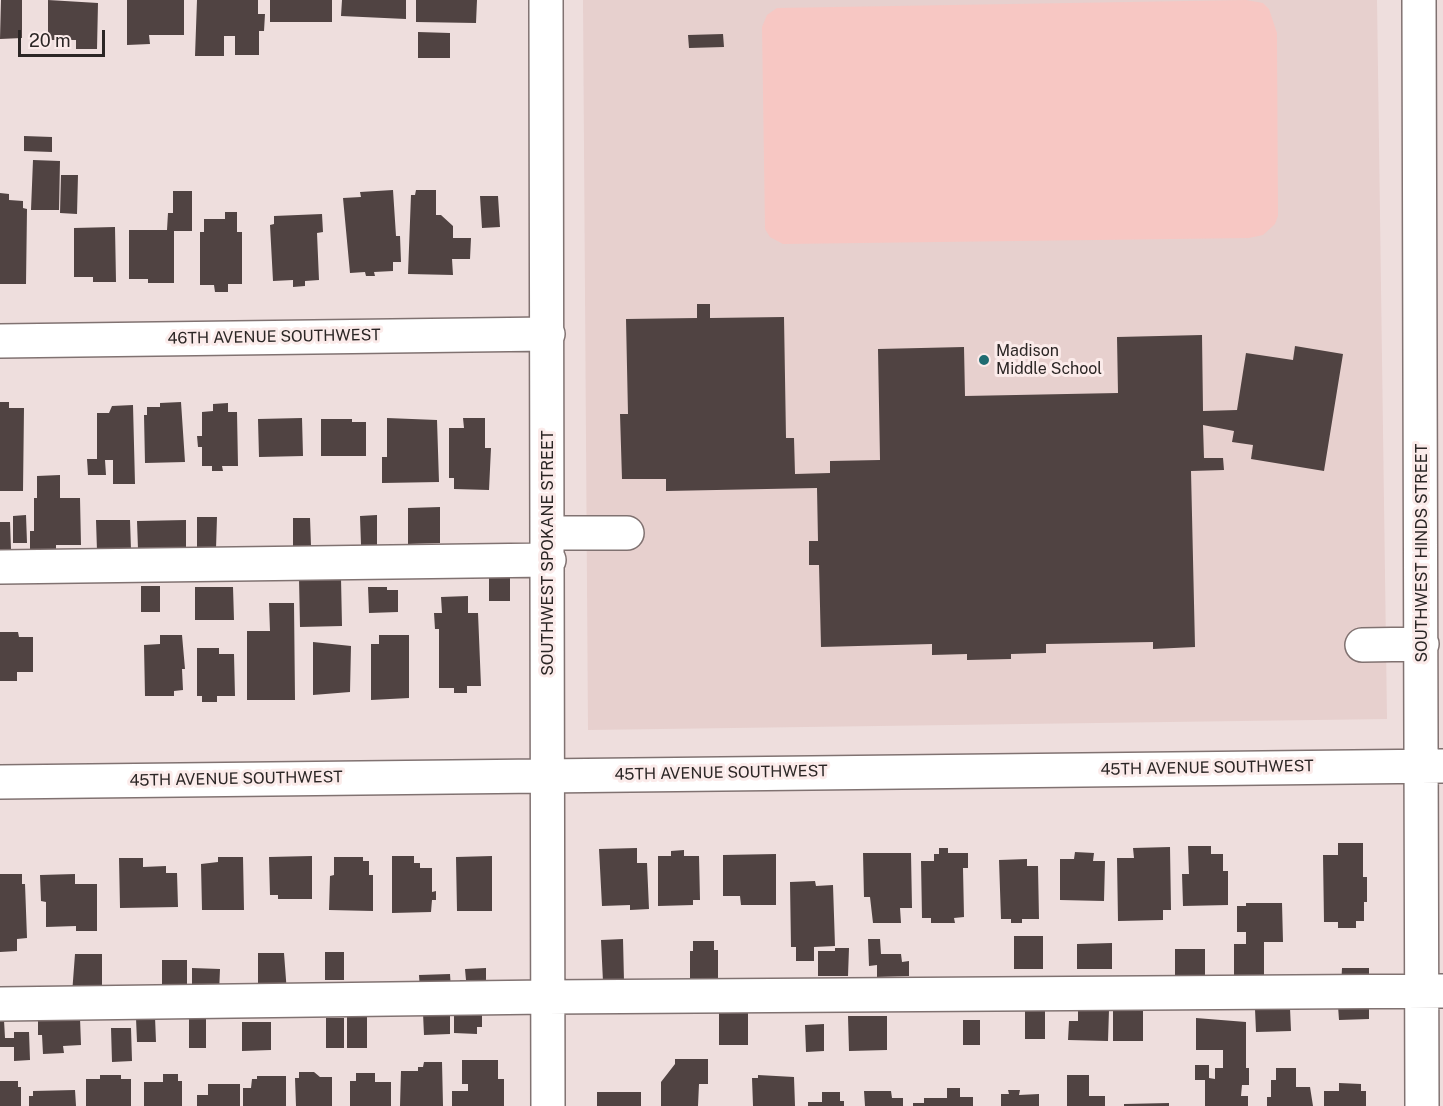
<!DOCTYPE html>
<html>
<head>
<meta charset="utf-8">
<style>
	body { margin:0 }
	#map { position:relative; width:1443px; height:1106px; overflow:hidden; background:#eededd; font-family:"Public Sans",sans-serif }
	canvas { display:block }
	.scale { position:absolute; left:18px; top:30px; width:87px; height:27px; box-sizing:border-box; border:3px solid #2b2625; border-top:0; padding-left:8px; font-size:18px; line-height:21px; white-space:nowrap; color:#2b2625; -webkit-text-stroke:4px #fbebea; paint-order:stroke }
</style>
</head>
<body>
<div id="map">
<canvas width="1443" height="1106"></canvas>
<div class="scale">20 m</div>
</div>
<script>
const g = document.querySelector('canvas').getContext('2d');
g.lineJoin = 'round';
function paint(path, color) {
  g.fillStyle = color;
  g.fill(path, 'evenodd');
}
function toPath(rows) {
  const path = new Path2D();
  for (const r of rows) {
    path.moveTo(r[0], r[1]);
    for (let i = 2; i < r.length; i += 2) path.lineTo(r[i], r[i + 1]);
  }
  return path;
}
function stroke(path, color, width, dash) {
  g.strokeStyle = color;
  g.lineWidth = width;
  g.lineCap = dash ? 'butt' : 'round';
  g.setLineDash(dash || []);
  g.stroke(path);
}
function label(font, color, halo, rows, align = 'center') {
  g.font = font + ' "Public Sans",sans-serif';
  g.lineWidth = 6;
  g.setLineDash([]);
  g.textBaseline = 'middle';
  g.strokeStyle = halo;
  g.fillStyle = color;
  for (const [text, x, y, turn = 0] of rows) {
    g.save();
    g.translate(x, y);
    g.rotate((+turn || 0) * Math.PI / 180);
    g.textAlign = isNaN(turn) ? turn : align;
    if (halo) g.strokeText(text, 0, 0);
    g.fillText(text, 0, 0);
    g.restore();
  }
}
paint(toPath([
	[583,0,1377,0,1387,719,588,730]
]), '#e7d0ce');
paint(toPath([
	[1246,0,1263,3,1269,9,1277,33,1278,216,1275,224,1263,235,1249,238,783,244,770,237,765,229,762,27,767,15,777,8]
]), '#f7c7c3');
paint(toPath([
	[1,0,22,0,22,38,0,39],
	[48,0,98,3,97,49,76,49,76,40,48,40],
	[127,0,184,0,184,35,149,35,150,44,127,45],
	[197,0,258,0,258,14,265,14,264,31,259,31,259,55,235,55,235,36,224,36,224,56,195,56],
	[270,0,332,0,332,22,270,22],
	[342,0,406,0,406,19,341,16],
	[416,0,477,0,476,23,416,22],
	[418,32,450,33,450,58,418,58],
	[723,34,724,47,689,48,688,35],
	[24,136,52,137,52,152,24,151],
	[33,160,60,161,59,210,31,210],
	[61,175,78,175,77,214,60,213],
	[393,190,396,236,400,236,401,262,393,262,393,271,374,272,375,276,366,276,365,272,350,273,343,198,361,197,360,192],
	[416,190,436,190,436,215,441,215,453,226,453,238,471,238,470,259,452,259,453,275,408,274,411,195,415,195],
	[173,191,192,191,192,231,174,231,174,283,148,283,148,279,129,279,129,230,167,230,168,213,173,213],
	[0,193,9,194,9,200,23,201,23,208,27,209,26,284,0,284],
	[480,196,498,196,500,227,482,228],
	[225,212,237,212,237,232,242,232,242,284,228,284,228,292,215,292,214,285,200,285,200,232,204,232,204,219,225,219],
	[322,214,323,232,317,233,319,280,305,281,305,286,293,287,293,280,273,281,270,225,274,224,274,216],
	[115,227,116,282,93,282,93,277,74,277,74,228],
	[697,304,710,304,710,318,784,317,786,438,794,438,795,474,830,473,830,461,880,460,878,349,964,347,965,396,1118,393,1117,337,1202,335,1203,411,1237,410,1246,353,1293,360,1295,346,1343,354,1324,471,1251,459,1253,445,1232,442,1234,431,1203,425,1204,458,1223,458,1224,470,1191,471,1195,647,1153,649,1153,642,1046,644,1046,653,1011,654,1011,659,967,660,967,654,932,655,932,644,821,647,819,565,809,565,809,541,818,541,817,488,666,491,666,479,622,479,620,414,628,414,626,319,697,318],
	[0,402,9,402,9,408,24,408,23,491,0,491],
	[181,402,185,462,145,463,144,415,147,415,147,407,160,407,160,403],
	[228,403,228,412,237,412,238,466,222,466,223,471,212,471,212,466,202,466,202,447,198,447,197,436,202,436,202,412,213,411,213,404],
	[133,405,135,484,113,484,113,460,105,460,106,475,88,475,87,459,97,459,97,413,109,413,112,406],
	[302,418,303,456,259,457,258,419],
	[387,418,437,420,439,482,382,483,382,457,387,457],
	[463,418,485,418,485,448,491,448,489,490,454,489,454,478,449,478,449,428,464,428],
	[321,419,352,419,352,422,366,422,366,456,321,456],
	[60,475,60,498,80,498,81,545,56,545,56,557,30,558,30,531,34,531,34,498,37,498,37,476],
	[440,507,440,543,408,544,408,508],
	[26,515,27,543,13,543,13,516],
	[377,515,377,545,361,545,360,516],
	[197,517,217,517,216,549,197,550],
	[293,518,310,518,311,546,293,547],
	[96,520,130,520,131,550,97,551],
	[186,520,186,549,138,549,137,521],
	[0,522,10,522,11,549,0,550],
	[489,570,510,570,510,601,489,601],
	[299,578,341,578,342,626,300,627],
	[141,586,160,586,160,612,141,612],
	[195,587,233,587,234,620,195,620],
	[368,587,387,587,387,590,398,590,398,612,369,613],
	[468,596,468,613,478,613,481,686,467,686,467,693,454,693,454,688,439,688,439,629,435,629,434,613,442,613,441,597],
	[269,603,294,603,295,700,247,700,247,631,270,631],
	[0,632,18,632,19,637,33,637,33,672,17,672,17,681,0,681],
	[160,635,182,635,185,669,182,669,183,690,174,691,174,696,145,696,144,645,160,644],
	[379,635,409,635,409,698,371,700,371,644,379,644],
	[313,642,351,646,350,692,313,695],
	[197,648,219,648,219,654,234,654,235,696,217,696,217,702,202,702,202,696,197,696],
	[1338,843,1363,843,1363,877,1367,877,1367,902,1364,902,1364,921,1356,921,1356,928,1338,928,1338,922,1324,922,1323,855,1338,855],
	[1188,846,1211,846,1211,854,1223,854,1223,871,1228,871,1228,905,1183,906,1182,874,1189,874],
	[1170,847,1171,910,1163,910,1163,920,1118,921,1117,858,1134,858,1133,848],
	[637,848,637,863,647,863,649,909,630,910,630,905,602,906,599,849],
	[939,848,948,848,948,853,968,853,968,868,963,868,964,917,954,918,955,923,931,923,931,918,922,918,921,861,934,861,934,854,939,854],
	[684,850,684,856,699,856,700,900,693,900,693,905,658,906,658,856,671,856,671,851],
	[1075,852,1094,853,1093,861,1105,861,1104,901,1060,900,1060,859,1074,859],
	[863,853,911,853,912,908,900,908,901,923,873,923,870,897,864,897],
	[776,854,776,905,741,905,740,896,723,896,723,855],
	[312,856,312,899,278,899,278,895,270,895,269,857],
	[392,856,414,856,414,863,420,863,420,868,432,868,432,892,436,891,436,900,432,900,431,912,392,913],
	[492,856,492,911,457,911,456,857],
	[218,857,243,857,244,910,202,910,201,864,218,862],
	[334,857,363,857,363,861,369,861,369,875,373,875,373,911,329,910,330,876,334,875],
	[119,858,143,858,143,867,166,866,166,873,177,873,178,907,120,908],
	[1027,859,1027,866,1038,866,1039,919,1022,919,1022,923,1011,923,1011,919,1001,919,999,860],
	[0,874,22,874,22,884,25,884,27,938,17,939,17,951,0,952],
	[75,874,75,884,97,884,97,931,76,931,76,926,46,927,46,902,41,901,40,875],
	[815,881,816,886,833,885,835,946,814,947,814,961,796,961,796,947,791,947,790,882],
	[1246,903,1282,903,1283,942,1264,942,1264,975,1234,975,1234,944,1246,944,1246,932,1237,932,1237,906,1246,906],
	[1014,936,1043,936,1043,969,1014,969],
	[623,939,624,981,603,982,601,940],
	[868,939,880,939,881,954,901,954,902,962,909,961,909,976,877,977,877,965,869,966],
	[693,941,714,941,714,950,718,950,718,981,690,980,690,951,693,951],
	[1112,943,1112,969,1077,969,1077,944],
	[835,948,849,948,848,976,818,976,818,951,835,951],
	[1175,949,1205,949,1205,975,1175,975],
	[325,952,344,952,344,980,325,980],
	[258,953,284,953,287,993,258,993],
	[75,954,102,954,102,994,72,994],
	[162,960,187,960,187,988,162,988],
	[192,968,220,969,219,993,192,993],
	[486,968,486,984,460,991,460,980,466,980,465,969],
	[1342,968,1369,968,1369,986,1341,986],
	[450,974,451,990,420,991,419,975],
	[1338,1006,1369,1006,1369,1019,1339,1020],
	[1025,1007,1045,1007,1045,1039,1025,1039],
	[1290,1008,1291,1031,1256,1032,1255,1009],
	[1078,1009,1109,1010,1108,1041,1068,1040,1069,1021,1078,1021],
	[1113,1009,1143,1009,1143,1041,1113,1041],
	[454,1011,482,1011,482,1027,477,1027,477,1034,454,1033],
	[450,1012,450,1034,424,1035,423,1013],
	[719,1012,748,1012,748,1045,719,1045],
	[347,1015,367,1015,367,1048,347,1048],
	[848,1016,887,1016,887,1050,849,1051],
	[155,1017,156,1042,137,1042,136,1018],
	[80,1018,81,1045,63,1046,64,1053,43,1054,42,1035,38,1035,38,1019],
	[326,1018,344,1018,344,1048,326,1048],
	[1196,1018,1246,1022,1246,1068,1249,1068,1249,1085,1242,1085,1241,1096,1248,1096,1248,1106,1205,1106,1205,1080,1195,1080,1195,1065,1209,1065,1209,1078,1215,1079,1215,1068,1223,1068,1223,1050,1196,1050],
	[189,1019,206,1019,206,1048,189,1048],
	[0,1020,4,1020,5,1038,14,1038,14,1032,29,1032,30,1060,14,1061,14,1047,0,1047],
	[963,1020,980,1020,980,1045,963,1045],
	[242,1022,271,1022,271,1050,242,1051],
	[824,1024,824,1051,806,1052,805,1025],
	[111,1028,131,1028,132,1061,112,1062],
	[675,1059,708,1059,708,1084,699,1084,698,1106,661,1106,661,1082,675,1064],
	[462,1060,498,1060,498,1079,504,1079,504,1106,452,1106,452,1091,468,1091,468,1084,462,1084],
	[424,1062,442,1062,443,1106,400,1106,401,1071,418,1071,418,1067,423,1067],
	[1276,1068,1296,1068,1296,1087,1310,1087,1313,1106,1267,1106,1267,1097,1271,1097,1271,1080,1276,1080],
	[299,1072,314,1072,320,1077,332,1077,332,1106,296,1106,295,1078,299,1078],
	[356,1073,375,1073,375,1082,391,1082,391,1106,350,1106,350,1081,356,1081],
	[163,1074,178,1074,178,1081,182,1081,182,1106,144,1106,144,1082,163,1082],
	[100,1075,121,1075,121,1079,131,1079,131,1106,86,1106,86,1079,100,1079],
	[758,1075,794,1077,795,1106,753,1106,752,1078,758,1078],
	[1067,1075,1089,1075,1089,1096,1105,1096,1105,1106,1067,1106],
	[257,1076,286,1076,286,1106,243,1106,243,1088,251,1088,252,1079,257,1079],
	[0,1081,18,1081,18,1087,21,1087,21,1106,0,1106],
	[1339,1083,1361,1084,1361,1091,1366,1091,1366,1106,1324,1106,1324,1091,1339,1091],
	[208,1084,240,1084,240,1106,197,1106,197,1095,208,1095],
	[947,1088,960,1088,960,1097,973,1097,973,1106,913,1106,913,1103,924,1103,924,1098,947,1098],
	[75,1090,76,1106,29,1106,29,1096,33,1096,33,1091],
	[1008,1090,1020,1090,1019,1095,1039,1094,1039,1106,1001,1106,1001,1094,1009,1094],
	[864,1091,891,1091,892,1098,903,1098,903,1106,865,1106],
	[597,1092,641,1092,641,1106,597,1106],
	[822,1092,840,1092,840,1101,844,1101,844,1106,808,1106,808,1102,822,1102],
	[1169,1103,1169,1106,1124,1106,1124,1104]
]), '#504342');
const minor = toPath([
	[546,0,548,1106],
	[1419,0,1422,1106],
	[0,341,548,334],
	[549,533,627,533],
	[0,567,549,560],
	[1362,645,1422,644],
	[0,782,1443,766],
	[0,1004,547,997,1443,991]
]);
stroke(minor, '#807271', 36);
stroke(minor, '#fff', 33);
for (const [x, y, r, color] of [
	[984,360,6,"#1f6b71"]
]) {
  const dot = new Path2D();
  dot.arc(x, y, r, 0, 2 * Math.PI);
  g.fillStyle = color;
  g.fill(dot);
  stroke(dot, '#fbebea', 2);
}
label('16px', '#2b2625', '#fbebea', [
	["46TH AVENUE SOUTHWEST",274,337,-1],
	["SOUTHWEST SPOKANE STREET",548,553,-90],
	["SOUTHWEST HINDS STREET",1422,553,-90],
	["45TH AVENUE SOUTHWEST",1207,768,-1],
	["45TH AVENUE SOUTHWEST",721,773,-1],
	["45TH AVENUE SOUTHWEST",236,779,-1]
]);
label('16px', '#2b2625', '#fbebea', [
	["Madison",996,351],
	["Middle School",996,369]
], 'left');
</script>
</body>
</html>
